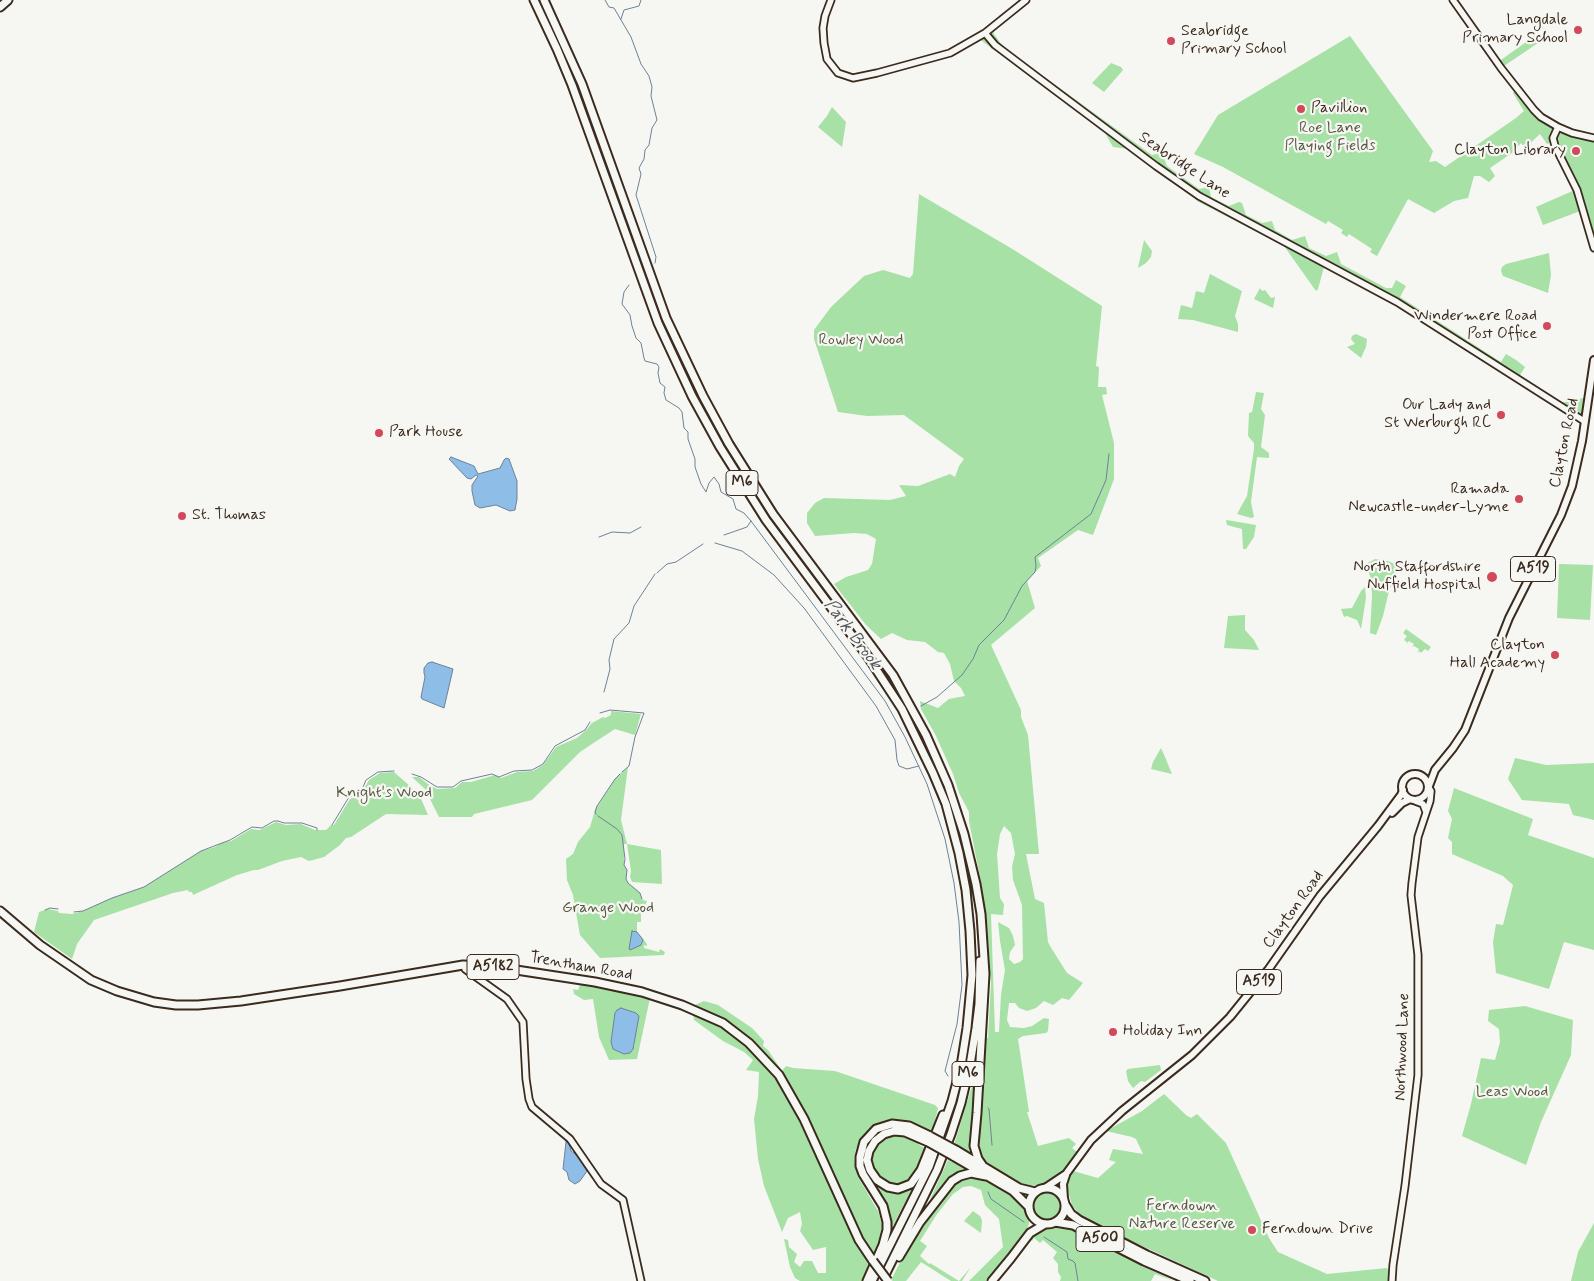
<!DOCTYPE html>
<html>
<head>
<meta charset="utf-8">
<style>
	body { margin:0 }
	canvas { display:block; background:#f6f6f2 }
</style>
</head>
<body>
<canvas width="1594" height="1281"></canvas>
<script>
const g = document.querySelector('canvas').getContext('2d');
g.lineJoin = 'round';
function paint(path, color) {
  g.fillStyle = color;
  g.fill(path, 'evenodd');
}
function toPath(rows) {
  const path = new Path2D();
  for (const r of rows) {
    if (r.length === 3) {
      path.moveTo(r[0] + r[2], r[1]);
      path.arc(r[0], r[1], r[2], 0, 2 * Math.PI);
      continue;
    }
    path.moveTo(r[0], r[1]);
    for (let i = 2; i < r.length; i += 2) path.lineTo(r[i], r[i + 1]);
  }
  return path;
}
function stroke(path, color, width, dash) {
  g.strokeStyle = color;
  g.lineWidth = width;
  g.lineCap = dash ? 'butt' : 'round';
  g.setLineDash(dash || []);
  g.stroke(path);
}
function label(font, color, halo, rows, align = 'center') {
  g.font = font + ' Mynerve,sans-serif';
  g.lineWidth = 4.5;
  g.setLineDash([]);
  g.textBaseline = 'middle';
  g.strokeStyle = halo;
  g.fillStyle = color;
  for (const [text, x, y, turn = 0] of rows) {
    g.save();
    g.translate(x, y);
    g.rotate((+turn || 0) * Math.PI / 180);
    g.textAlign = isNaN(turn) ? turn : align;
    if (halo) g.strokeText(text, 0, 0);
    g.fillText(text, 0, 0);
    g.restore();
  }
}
paint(toPath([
	[992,27,994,34,1002,45,1018,58,1152,155,1159,153,1164,158,1167,166,1199,189,1209,187,1211,197,1229,206,1239,202,1242,203,1246,215,1262,223,1272,221,1275,230,1292,240,1305,236,1309,248,1326,256,1337,252,1341,264,1386,288,1392,288,1396,280,1406,286,1400,297,1501,362,1506,354,1516,360,1525,367,1519,377,1468,347,1467,351,1394,304,1390,303,1324,267,1318,289,1316,291,1284,246,1197,201,1195,198,1129,149,1113,147,1105,133,978,38],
	[1536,35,1541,41,1501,68,1498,62],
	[1350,36,1433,151,1429,162,1436,161,1445,167,1516,118,1524,111,1513,93,1517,90,1527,102,1558,127,1594,138,1594,248,1583,210,1543,225,1536,207,1577,189,1553,141,1547,144,1540,134,1525,148,1521,143,1512,153,1490,168,1495,176,1489,182,1480,176,1474,176,1468,198,1454,201,1434,213,1408,199,1377,256,1370,252,1372,249,1349,234,1347,237,1341,233,1343,230,1328,221,1326,224,1223,167,1194,154,1218,115],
	[1111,63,1121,67,1123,70,1104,92,1092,83],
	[832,107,846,122,842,147,818,127,827,116],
	[919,194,1014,250,1102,306,1096,366,1099,367,1098,387,1106,387,1107,394,1102,395,1114,443,1114,479,1093,535,1078,530,1038,558,1041,566,1027,581,1035,608,991,645,1021,710,1021,717,1028,735,1039,854,1026,854,1035,899,1044,903,1048,942,1050,946,1067,973,1083,983,1069,1000,1062,998,1053,1005,1044,1001,1036,1008,1027,1011,1019,1008,1015,1003,1009,1003,1007,1020,1010,1027,1024,1028,1032,1026,1044,1018,1049,1019,1048,1031,1046,1033,1023,1036,1018,1039,1029,1112,1027,1112,1038,1146,1069,1138,1076,1144,1072,1148,1077,1152,1060,1175,1050,1182,1032,1186,1019,1182,989,1166,984,1161,979,1149,984,1038,988,1038,991,983,982,888,969,821,969,812,959,793,953,774,936,736,921,709,920,701,938,708,949,699,965,696,961,688,954,681,950,664,944,653,938,652,925,642,907,640,892,633,881,639,866,625,834,584,846,577,868,570,872,564,876,539,867,534,854,533,815,536,807,523,807,513,815,503,824,498,890,500,906,496,899,485,918,486,950,474,955,477,959,466,964,459,904,415,867,416,838,412,814,339,814,330,831,307,864,276,883,270,910,278,913,274],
	[1004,826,1011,833,1015,854,1012,866,1013,880,1022,905,1023,959,1020,962,1014,964,1009,959,1010,952,1015,945,1013,936,1009,928,998,922,1000,941,1005,970,1001,995,999,1032,995,1032,991,914,1003,915,1004,904,1000,898,997,854,1000,834],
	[1144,240,1152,251,1151,257,1146,263,1138,268],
	[1549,253,1551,275,1548,293,1503,276,1501,271,1502,267,1506,264],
	[1210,274,1242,291,1235,316,1238,324,1238,332,1193,320,1178,319,1181,305,1192,308,1196,291,1204,293],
	[1260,288,1262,291,1265,290,1271,298,1275,297,1273,308,1254,299],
	[1356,334,1367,339,1366,347,1361,358,1347,347,1355,344,1351,339,1352,336],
	[1256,392,1264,393,1261,409,1265,415,1261,447,1269,453,1269,458,1257,457,1251,502,1254,517,1251,518,1237,514,1247,496,1254,449,1254,443,1248,436,1249,413,1252,412],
	[1588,397,1584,421,1556,404],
	[1226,520,1256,525,1254,537,1246,549,1243,549,1242,529,1227,525],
	[1375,559,1388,561,1400,566,1389,591,1383,616,1376,635,1370,633,1372,597,1371,579,1366,564],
	[1559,564,1593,565,1590,620,1557,618],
	[1365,587,1366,598,1361,629,1357,620,1347,616,1344,617,1341,609,1352,608,1361,591],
	[1245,615,1245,630,1254,640,1259,650,1224,648,1228,616],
	[1406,629,1431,647,1428,651,1425,649,1421,653,1419,651,1417,654,1419,649,1414,646,1412,647,1414,644,1409,641,1406,644,1407,642,1404,640,1407,636,1403,633],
	[611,711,641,714,635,735,615,729,592,744,580,752,532,800,474,814,472,817,439,817,425,789,412,777,419,777,428,784,437,789,455,788,462,782,471,782,495,775,501,778,517,772,533,771,543,765,556,747,577,738,586,730,592,723,603,717,605,718,611,715],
	[1161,748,1165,757,1172,774,1151,769,1153,762],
	[1515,758,1546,765,1594,763,1594,820,1573,815,1569,804,1522,800,1508,779],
	[628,767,621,820,627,844,661,850,662,884,632,882,630,877,631,871,627,844,624,844,624,865,627,870,626,879,628,883,640,893,642,900,647,901,641,914,641,922,637,922,637,932,632,931,636,947,641,945,643,940,639,933,647,944,647,946,644,945,644,948,659,952,660,949,665,952,664,955,600,958,580,935,573,895,567,880,566,859,573,854,578,842,590,827,595,810,615,779],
	[394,772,419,794,428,815,386,814,351,837,346,838,340,845,324,857,309,861,301,857,282,861,258,870,254,870,237,875,193,895,192,892,189,892,188,890,173,893,94,920,77,944,72,959,34,932,39,912,48,909,58,911,59,913,72,914,83,911,112,898,144,887,201,851,215,847,221,843,231,841,251,829,260,830,276,822,286,825,301,824,315,830,326,830,331,825,334,825,350,799,361,794,369,780,380,773],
	[1454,788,1533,819,1528,835,1594,858,1594,950,1564,942,1549,989,1496,973,1493,942,1496,924,1503,925,1513,885,1503,876,1452,854,1452,842,1448,838,1452,819,1448,811],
	[580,984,650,998,637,1059,609,1060,599,1037,593,999,584,1000,574,994,573,989,578,990],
	[621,1008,636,1013,634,1046,612,1047,611,1037],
	[704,1001,718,1005,752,1028,764,1041,763,1046,768,1050,782,1071,786,1066,793,1068,835,1071,935,1105,938,1108,933,1129,929,1131,906,1121,885,1121,875,1125,866,1133,856,1149,854,1158,858,1177,878,1211,883,1228,879,1246,862,1281,800,1281,795,1278,790,1267,784,1239,788,1240,789,1247,797,1254,794,1262,800,1267,804,1261,812,1261,818,1273,826,1273,826,1247,813,1250,800,1231,802,1224,800,1212,788,1218,782,1232,764,1186,758,1159,754,1119,758,1096,759,1072,746,1070,753,1060,744,1052,723,1041,694,1020,693,1012,695,1005],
	[1525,1006,1573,1020,1571,1055,1541,1122,1526,1165,1462,1136,1471,1104,1481,1058,1495,1060,1500,1042,1499,1029,1488,1021,1489,1010],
	[1160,1065,1161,1070,1145,1082,1141,1081,1133,1088,1128,1081,1126,1071,1128,1069],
	[975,1068,972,1150,976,1160,954,1145,972,1086],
	[1164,1094,1186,1115,1191,1118,1197,1114,1226,1143,1269,1238,1278,1252,1327,1274,1387,1268,1389,1271,1389,1281,1218,1281,1127,1239,1115,1235,1080,1215,1072,1205,1067,1188,1067,1181,1073,1171,1098,1178,1116,1162,1109,1160,1113,1149,1143,1154,1136,1139,1132,1137,1106,1131,1142,1111],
	[891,1127,904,1128,929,1139,909,1131,877,1136,866,1170,869,1175,878,1186,885,1190,903,1191,913,1187,889,1233,889,1228,867,1177,862,1161,866,1143,877,1132],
	[891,1136,907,1137,918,1142,919,1145,927,1149,922,1164,908,1183,894,1186,881,1181,872,1170,871,1159,873,1150,878,1143],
	[948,1160,951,1162,952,1161,969,1170,958,1174,947,1181,931,1205,928,1204],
	[976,1177,983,1179,1016,1197,1022,1204,1029,1219,1029,1224,1026,1232,1014,1249,986,1281,969,1281,1003,1247,999,1219,985,1205,981,1190,971,1186,963,1187,953,1194,937,1214,920,1241,927,1246,920,1256,929,1264,930,1263,959,1281,971,1267,962,1281,951,1281,921,1262,906,1281,893,1281,891,1280,905,1253,952,1185,964,1178],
	[1047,1206,14],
	[973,1211,980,1216,982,1220,981,1233,964,1221],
	[1594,1223,1594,1281,1571,1281,1578,1252],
	[1057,1226,1067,1226,1074,1229,1106,1248,1174,1281,1155,1274,1151,1281,1060,1281,1061,1277,1058,1272,1058,1264,1053,1258,1057,1252,1043,1240,1040,1243,1034,1238,1032,1241,1029,1238,1041,1228]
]), '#a7e1a6');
const water = toPath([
	[451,457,474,466,478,474,500,468,504,460,506,458,509,459,517,481,517,499,515,510,510,511,496,505,480,508,475,505,472,491,472,485,478,476,476,475,471,479,467,478,449,459,451,457],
	[432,662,453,669,444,708,422,699,421,697,425,677,424,673,424,668,428,663,432,662],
	[632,931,637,932,643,940,641,945,630,950,629,949,632,931],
	[621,1008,636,1013,639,1016,633,1049,630,1053,624,1054,613,1049,611,1042,615,1013,617,1010,621,1008],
	[566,1142,569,1143,571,1151,578,1156,587,1171,580,1181,575,1184,569,1180,567,1172,563,1169,566,1142]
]);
paint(water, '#8ebde8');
stroke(water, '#6d8297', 1);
stroke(toPath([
	[605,0,609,7,614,8,631,37,641,64,649,76,652,87,651,96,657,120,652,128,649,145,645,150,644,159,639,168,641,174,636,195,656,257,655,263],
	[621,19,624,10,639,6,641,0],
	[629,285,624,292,622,304,630,315,632,326,636,338,641,343,644,358,645,361,657,364,659,367,658,373,660,383,665,387,664,393,666,400,679,408,682,412,684,428,688,432,688,439,695,459,695,467,701,484,706,492,709,483,714,477,719,484,721,492,733,499,736,509,744,513,751,521,885,701,905,737,927,784,945,839,954,883,959,922,962,985,957,1024,945,1071,948,1076],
	[724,535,747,527,751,521],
	[599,537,612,532,630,533,641,527],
	[715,543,742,551,774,575,804,608,876,706,895,740,897,760,899,766,907,769,919,766],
	[657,573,667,564,676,562,703,544],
	[604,692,610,669,609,660,614,639,629,623,634,606,655,574],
	[921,706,937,697,962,675,973,659,979,645,1004,620,1022,586,1035,572,1036,566,1035,557,1091,514,1106,480,1109,454],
	[600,713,610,710,644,713,635,737,629,766,622,772],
	[412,774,421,777,437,787,453,787,461,781,492,774,499,777,514,771,532,770,543,764,555,746,585,730,590,722],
	[596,814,595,812,597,806,615,779,620,774],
	[598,816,617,829,622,835,625,859,624,865,627,870,626,879,628,883,640,893,642,899],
	[332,825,349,797,361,792,366,780,378,772,394,771],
	[45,910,50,908,58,909],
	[74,912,83,911,112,898,144,887,201,851,230,840,252,827,262,828,274,821,278,821,284,823,302,823,317,828,317,830],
	[988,1108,989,1109,992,1145],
	[988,1192,991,1199,1024,1222],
	[1044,1237,1067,1252,1068,1259,1073,1261,1075,1263,1078,1281]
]), '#6d8297', 1);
const secondary = toPath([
	[831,0,825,16,823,28,824,43,827,59,838,73,853,78,877,73,950,53,985,33,995,45,1036,76,1156,166,1199,196,1397,302,1584,421],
	[1453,0,1501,68,1534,110,1541,117,1558,127,1572,133,1594,138],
	[985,33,1026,0],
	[1558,127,1553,138,1555,146,1577,190,1594,248],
	[1415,801,1423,804,1426,812],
	[465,965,465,969,507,999,523,1022,526,1079,529,1099,532,1107,570,1139,601,1184,623,1200,641,1281],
	[1392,1281,1393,1265,1405,1186,1418,1075,1418,955,1411,895,1412,883,1418,837,1430,801,1431,791,1429,788]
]);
const primary = toPath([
	[1415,787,13],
	[1429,786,1435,770,1453,748,1465,730,1509,618,1561,515,1572,486,1582,441,1594,360],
	[1392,813,1402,803,1410,799],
	[1045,1188,1066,1174,1091,1140,1122,1111,1192,1055,1230,1017,1268,970,1320,896,1378,826,1401,795,1403,790],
	[1064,1199,1063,1184,1066,1175]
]);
const highway = toPath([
	[534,0,557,49,572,85,658,323,692,396,720,447,766,520,868,657,902,709,933,773,946,804,959,853,966,890,970,931,972,975,967,1028,961,1066,952,1101,929,1167,872,1281],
	[544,0,582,84,666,318,703,396,729,444,773,514,893,675,926,735,948,785,964,834,976,884,981,914,985,974,977,1113,974,1146,978,1159,985,1169],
	[0,7,8,0],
	[0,911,40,945,91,980,117,991,154,1002,176,1005,198,1005,241,1001,340,986,463,965,490,966,595,982,642,992,682,1005,723,1023,749,1043,779,1075,804,1119,859,1240,873,1261],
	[928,1142,905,1132,894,1131,884,1134,875,1141,869,1151,867,1160,870,1170,877,1180,888,1187,898,1189,911,1184,921,1170,943,1115],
	[956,1150,1019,1188,1035,1192],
	[953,1156,1013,1191,1029,1207],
	[1047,1206,18],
	[1065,1204,1071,1214,1079,1220,1147,1255,1205,1281],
	[1055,1222,1073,1225,1144,1261,1190,1281],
	[899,1257,920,1222,952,1181,960,1176,971,1173,986,1176],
	[867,1281,883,1245,887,1230,887,1222,883,1206,863,1174,860,1166,860,1157,864,1142,876,1129,892,1124,909,1126,930,1136],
	[882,1281,937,1170,951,1134,961,1103,970,1065,976,1028,979,1004,980,961],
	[992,1281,1011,1258,1030,1233,1045,1224]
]);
stroke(secondary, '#3b2a1e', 9);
stroke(primary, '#3b2a1e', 10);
stroke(highway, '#3b2a1e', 11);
stroke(secondary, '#f6f6f2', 5.5);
stroke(primary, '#f6f6f2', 6);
stroke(highway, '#f6f6f2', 7);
const highwayBridge = toPath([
	[930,1136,956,1150],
	[928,1142,953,1156],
	[873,1261,888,1281]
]);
stroke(highwayBridge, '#3b2a1e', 11, []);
stroke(highwayBridge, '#f6f6f2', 7);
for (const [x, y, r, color] of [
	[1578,30,5,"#d1495b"],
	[1171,41,5,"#d1495b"],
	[1301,109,5,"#d1495b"],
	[1576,151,5,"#d1495b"],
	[1547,326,5,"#d1495b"],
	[1501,415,5,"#d1495b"],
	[379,433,5,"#d1495b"],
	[1519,499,5,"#d1495b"],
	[182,516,5,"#d1495b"],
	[1492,577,6,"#d1495b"],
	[1555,655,5,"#d1495b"],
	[1113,1032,5,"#d1495b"],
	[1252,1230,5,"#d1495b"]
]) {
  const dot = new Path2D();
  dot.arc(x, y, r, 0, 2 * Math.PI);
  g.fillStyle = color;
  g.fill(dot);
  stroke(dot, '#f6f6f2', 2);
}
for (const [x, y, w] of [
	[742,483,32],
	[1533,569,45],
	[493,967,52],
	[1259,982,45],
	[968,1074,32],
	[1100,1239,48]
]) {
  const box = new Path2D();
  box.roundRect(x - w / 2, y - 12.5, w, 25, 4);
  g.fillStyle = '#f6f6f2';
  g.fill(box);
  stroke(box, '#3b2a1e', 1);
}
label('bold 15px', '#3b2a1e', null, [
	["M6",742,483],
	["A519",1533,569],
	["A5182",493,967],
	["A519",1259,982],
	["M6",968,1074],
	["A500",1100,1239]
]);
label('16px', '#3b2a1e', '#f6f6f2', [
	["Langdale",1568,21],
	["Primary School",1568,39],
	["Seabridge",1181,32,"left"],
	["Primary School",1181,50,"left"],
	["Pavillion",1311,109,"left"],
	["Clayton Library",1566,151],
	["Windermere Road",1537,317],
	["Post Office",1537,335],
	["Our Lady and",1491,406],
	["St Werburgh RC",1491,424],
	["Park House",389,433,"left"],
	["Ramada",1509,490],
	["Newcastle-under-Lyme",1509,508],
	["St. Thomas",192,516,"left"],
	["North Staffordshire",1481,568],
	["Nuffield Hospital",1481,586],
	["Clayton",1545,646],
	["Hall Academy",1545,664],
	["Holiday Inn",1123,1032,"left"],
	["Ferndown Drive",1262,1230,"left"]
], 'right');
label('16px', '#565840', '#f6f6f2', [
	["Roe Lane",1330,129],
	["Playing Fields",1330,147],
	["Rowley Wood",861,341],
	["Knight's Wood",384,794],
	["Grange Wood",608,909],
	["Leas Wood",1512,1093],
	["Ferndown",1182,1207],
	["Nature Reserve",1182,1225]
]);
label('16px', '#3b2a1e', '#f6f6f2', [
	["Seabridge Lane",1184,166,34],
	["Clayton Road",1565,443,-78],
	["Clayton Road",1294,910,-54],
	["Trentham Road",581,967,10],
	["Northwood Lane",1403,1047,-88]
]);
label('italic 18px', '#54565b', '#f6f6f2', [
	["Park Brook",852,635,53]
]);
</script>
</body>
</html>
